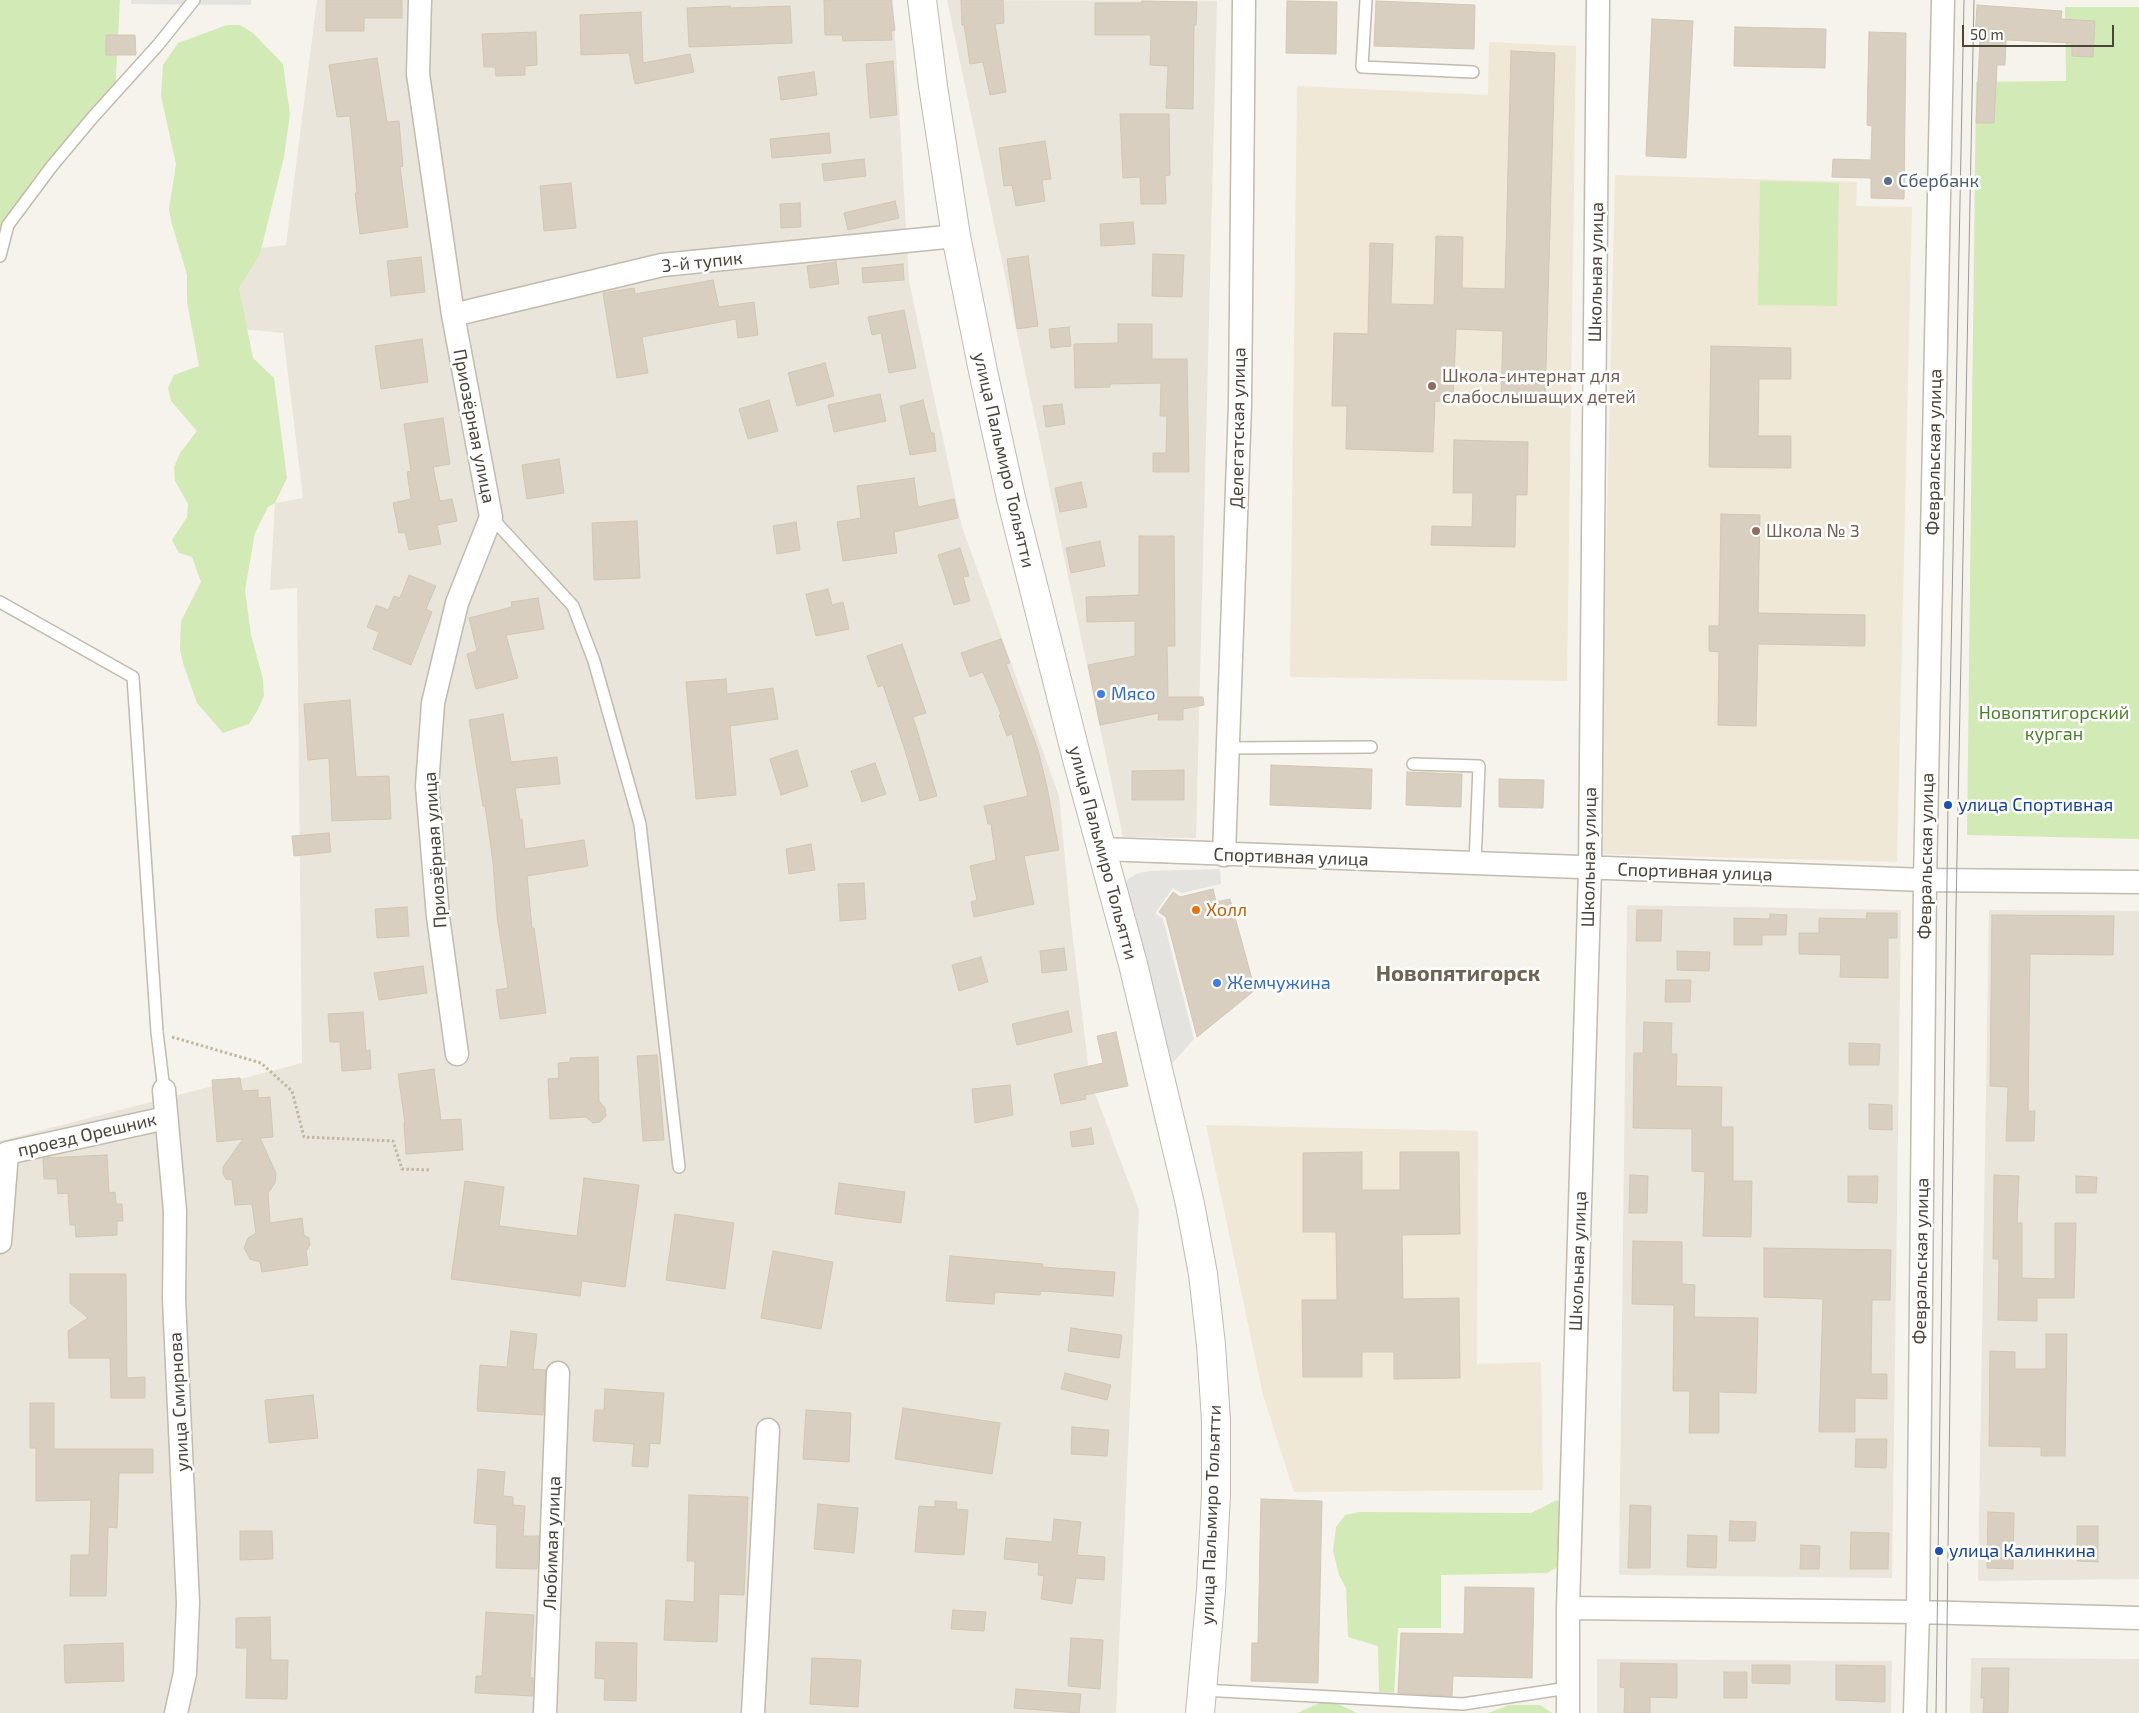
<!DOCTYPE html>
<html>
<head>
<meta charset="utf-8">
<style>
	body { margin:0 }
	#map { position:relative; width:2139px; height:1713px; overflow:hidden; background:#f6f3ec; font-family:"Exo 2",sans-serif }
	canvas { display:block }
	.scale { position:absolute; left:1962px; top:25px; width:152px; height:22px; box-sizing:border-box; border:2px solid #4b4439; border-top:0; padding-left:6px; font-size:15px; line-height:18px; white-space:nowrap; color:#4b4439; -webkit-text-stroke:4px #fff; paint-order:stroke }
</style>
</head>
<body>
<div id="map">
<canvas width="2139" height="1713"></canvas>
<div class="scale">50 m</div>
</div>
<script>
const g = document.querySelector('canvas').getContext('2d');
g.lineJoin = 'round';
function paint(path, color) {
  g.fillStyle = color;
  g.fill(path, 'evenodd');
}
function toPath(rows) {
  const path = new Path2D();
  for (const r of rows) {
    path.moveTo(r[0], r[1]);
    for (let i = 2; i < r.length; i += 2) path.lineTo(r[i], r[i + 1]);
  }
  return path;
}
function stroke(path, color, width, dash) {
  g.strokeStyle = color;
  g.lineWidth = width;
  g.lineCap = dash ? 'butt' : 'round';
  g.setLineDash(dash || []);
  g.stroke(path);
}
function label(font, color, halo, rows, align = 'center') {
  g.font = font + ' "Exo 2",sans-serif';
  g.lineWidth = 5;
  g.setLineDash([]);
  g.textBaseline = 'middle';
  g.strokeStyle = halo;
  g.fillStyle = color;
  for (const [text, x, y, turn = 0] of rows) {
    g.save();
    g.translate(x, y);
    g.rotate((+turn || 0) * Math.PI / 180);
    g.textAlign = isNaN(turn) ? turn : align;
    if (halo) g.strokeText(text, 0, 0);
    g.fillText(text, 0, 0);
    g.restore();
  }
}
paint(toPath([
	[317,0,893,0,909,281,962,527,1059,796,1071,923,1090,1080,1139,1210,1116,1713,0,1713,0,1141,302,1063,297,588,270,590,275,503,303,498,283,333,229,328,226,252,286,245],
	[947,0,1217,1,1196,838,1123,837],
	[1627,905,1901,910,1892,1578,1619,1575],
	[1989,910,2139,911,2139,1579,1978,1581],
	[1971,1658,2139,1659,2139,1713,1970,1713],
	[1597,1659,1892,1661,1891,1713,1597,1713]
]), '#eae5da');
paint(toPath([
	[1489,42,1576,46,1567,681,1290,677,1297,86,1488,95],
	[1615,175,1857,182,1856,206,1912,207,1897,862,1599,854],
	[1206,1125,1478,1131,1477,1364,1541,1362,1543,1490,1294,1492,1263,1395]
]), '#efe8d6');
paint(toPath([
	[0,0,120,0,115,94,0,244],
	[2065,7,2139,7,2139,839,1967,835,1976,82,2066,81],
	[227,25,240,25,253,33,283,64,290,114,284,157,260,254,239,288,253,358,274,378,287,478,275,503,268,507,255,533,245,590,251,635,263,679,264,696,257,711,249,724,223,733,197,703,183,663,180,649,181,621,201,582,192,557,179,553,172,540,187,517,188,504,175,481,174,467,180,453,197,431,171,401,168,388,174,375,199,366,187,302,187,275,171,221,169,209,176,164,161,96,163,65,178,43],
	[1760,181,1839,183,1837,306,1758,305],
	[1557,1500,1565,1504,1563,1557,1556,1568,1547,1573,1441,1575,1441,1628,1398,1628,1394,1693,1379,1692,1378,1646,1348,1637,1346,1588,1339,1575,1333,1550,1336,1527,1345,1515,1360,1512,1531,1513],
	[1322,1702,1338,1704,1357,1713,1297,1713],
	[1509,1705,1540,1705,1552,1713,1488,1713]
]), '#d2eab5');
paint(toPath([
	[131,0,251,0,251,5,131,4],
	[1220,869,1221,884,1182,893,1173,888,1155,913,1163,919,1194,1039,1169,1067,1125,886,1128,879,1136,874,1149,871]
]), '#e5e3e0');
const building = toPath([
	[326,0,402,0,402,18,364,18,364,31,326,31,326,0],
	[824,0,891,0,895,30,891,31,892,40,843,41,842,35,825,35,824,0],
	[961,0,1003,0,1004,23,995,24,1006,92,990,95,983,62,970,64,964,25,962,25,961,0],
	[1142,1,1197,2,1196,25,1194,25,1193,109,1166,108,1168,66,1150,65,1151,35,1095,35,1095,3,1142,3,1142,1],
	[1287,1,1337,2,1336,54,1286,53,1287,1],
	[1376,1,1475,5,1474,49,1374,46,1376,1],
	[1977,5,2062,11,2061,19,2095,21,2093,57,2072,56,2072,43,2006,40,2005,65,1997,65,1994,123,1976,123,1980,38,1975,38,1977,5],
	[730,6,730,8,790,6,792,43,689,47,687,8,730,6],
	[641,12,643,63,690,54,694,72,635,84,629,53,581,55,580,15,641,12],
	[1652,19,1693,21,1686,158,1646,156,1652,19],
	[1735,27,1826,29,1825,68,1734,66,1735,27],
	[536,32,537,65,525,66,525,75,496,76,495,67,484,67,482,34,536,32],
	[1869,32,1906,33,1904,199,1871,198,1871,178,1832,177,1833,159,1871,160,1872,126,1867,125,1869,32],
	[106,35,135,35,136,55,106,55,106,35],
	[1511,51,1555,53,1545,401,1501,399,1503,331,1456,329,1453,402,1435,401,1433,452,1346,449,1347,406,1332,406,1334,333,1368,334,1370,243,1393,244,1391,304,1434,305,1436,236,1463,237,1462,288,1505,289,1511,51],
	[377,58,387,122,399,121,403,166,400,167,408,227,360,234,355,193,357,193,350,116,337,117,329,65,377,58],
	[893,61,897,115,870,118,866,64,893,61],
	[814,72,817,95,781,100,778,77,814,72],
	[1120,114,1169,114,1170,175,1165,176,1166,204,1141,204,1140,177,1123,178,1120,114],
	[829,133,831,153,772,158,770,139,829,133],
	[1045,141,1051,179,1042,180,1045,201,1016,206,1012,185,1004,186,999,148,1045,141],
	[864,159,866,176,824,181,822,164,864,159],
	[571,183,576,228,544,231,540,186,571,183],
	[895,201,899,218,848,230,844,213,895,201],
	[800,203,801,227,781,228,780,204,800,203],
	[1133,222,1135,244,1101,246,1100,224,1133,222],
	[1153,254,1184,255,1182,297,1152,296,1153,254],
	[1028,256,1038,326,1017,329,1007,259,1028,256],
	[421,257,425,292,391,296,387,261,421,257],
	[836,262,839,284,810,288,807,266,836,262],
	[903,264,904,280,863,283,862,268,903,264],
	[713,280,719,307,754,302,758,335,738,338,736,319,642,337,648,373,617,378,603,293,634,288,635,294,713,280],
	[904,310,916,368,889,373,881,333,872,335,868,317,904,310],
	[1118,324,1152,324,1152,359,1187,359,1189,472,1153,472,1153,453,1166,453,1167,416,1160,416,1161,383,1110,384,1110,387,1075,388,1074,344,1118,343,1118,324],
	[1069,327,1071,346,1051,348,1049,329,1069,327],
	[422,339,428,382,381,389,375,346,422,339],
	[1711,346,1791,348,1791,379,1759,379,1758,436,1791,436,1791,468,1709,467,1711,346],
	[825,363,834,396,797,406,788,373,825,363],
	[880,394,886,421,834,432,828,405,880,394],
	[769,400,778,431,748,439,739,409,769,400],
	[923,400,931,433,934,433,936,451,910,455,900,406,923,400],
	[1062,404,1065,424,1046,427,1043,406,1062,404],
	[443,418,450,464,433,467,440,501,452,499,457,521,437,525,441,544,409,550,405,532,399,533,393,503,411,499,407,472,411,471,404,424,443,418],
	[1454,440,1528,442,1527,495,1516,495,1515,547,1431,545,1432,526,1472,527,1473,493,1453,493,1454,440],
	[559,459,564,493,527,499,522,465,559,459],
	[914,478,918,507,954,499,958,518,894,532,897,553,843,561,837,522,861,518,857,486,914,478],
	[1081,482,1087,507,1060,512,1055,488,1081,482],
	[1721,514,1760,515,1758,613,1865,615,1865,646,1758,644,1756,726,1718,725,1719,652,1709,651,1709,626,1719,626,1721,514],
	[637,521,640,578,594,580,592,523,637,521],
	[796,522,800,550,777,554,773,526,796,522],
	[1139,536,1174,536,1175,646,1167,646,1168,697,1203,697,1204,705,1183,709,1183,720,1158,720,1159,713,1100,725,1088,665,1135,656,1135,621,1087,622,1086,597,1139,595,1139,536],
	[1100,541,1105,566,1071,573,1066,548,1100,541],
	[960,548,969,576,963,577,970,601,954,605,938,555,960,548],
	[409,575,436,586,426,609,432,612,411,665,373,649,379,632,367,627,376,605,388,610,394,596,400,598,409,575],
	[828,589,832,605,843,602,849,629,816,636,806,594,828,589],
	[538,598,544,629,506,635,518,678,476,689,467,654,477,651,469,618,512,607,511,602,538,598],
	[1001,639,1010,663,1006,664,1038,750,1047,787,1059,850,1024,856,1034,904,974,917,971,902,977,900,970,866,996,860,991,824,988,824,984,806,1028,796,1012,734,1007,736,999,715,1001,714,983,672,970,677,961,653,1001,639],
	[902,644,926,713,913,717,937,796,920,801,904,747,883,685,878,687,867,656,902,644],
	[726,679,727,694,773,688,778,719,730,726,736,795,696,799,686,682,726,679],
	[350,700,356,777,389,776,391,819,332,821,329,758,308,760,304,704,350,700],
	[503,714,511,762,557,757,560,784,515,788,520,820,522,819,525,849,584,840,588,866,527,876,532,928,534,928,546,1013,500,1019,496,990,508,988,497,916,493,862,485,806,483,806,469,720,503,714],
	[797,750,808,786,781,795,770,759,797,750],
	[875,763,886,794,862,802,851,771,875,763],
	[1271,765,1372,769,1371,809,1270,805,1271,765],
	[1184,770,1184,800,1132,800,1132,771,1184,770],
	[1407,772,1462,774,1461,807,1406,805,1407,772],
	[1499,779,1544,780,1543,808,1499,807,1499,779],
	[329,833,331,852,294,856,292,836,329,833],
	[811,844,815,870,789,874,786,849,811,844],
	[864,883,866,919,840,921,838,884,864,883],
	[1213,889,1216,902,1230,899,1255,990,1197,1037,1166,917,1159,912,1173,892,1180,897,1213,889],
	[407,907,409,936,377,938,375,909,407,907],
	[1637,910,1662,910,1661,941,1636,941,1637,910],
	[1867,913,1897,913,1897,938,1888,938,1888,978,1840,977,1841,955,1799,954,1799,933,1819,933,1819,918,1866,919,1867,913],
	[1770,914,1787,915,1786,935,1762,935,1762,945,1734,945,1734,918,1770,919,1770,914],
	[1992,915,2114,916,2113,955,2030,954,2028,1111,2035,1111,2034,1141,2006,1141,2008,1087,1990,1086,1992,915],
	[1064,948,1067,970,1042,973,1040,951,1064,948],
	[1677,951,1710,952,1709,971,1677,970,1677,951],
	[981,957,988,982,959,991,952,965,981,957],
	[423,966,427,993,379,1000,374,973,423,966],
	[1666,980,1691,980,1690,1002,1665,1002,1666,980],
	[1068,1011,1072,1032,1017,1045,1012,1024,1068,1011],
	[363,1012,366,1051,370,1050,371,1069,342,1071,340,1042,330,1042,328,1014,363,1012],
	[1644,1022,1672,1023,1671,1054,1677,1054,1676,1086,1722,1087,1721,1127,1733,1127,1733,1181,1752,1181,1751,1237,1703,1236,1705,1172,1692,1171,1692,1129,1633,1128,1634,1053,1643,1053,1644,1022],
	[1116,1032,1128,1086,1085,1095,1086,1099,1061,1104,1054,1074,1103,1063,1097,1036,1116,1032],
	[1849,1043,1880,1044,1879,1065,1849,1065,1849,1043],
	[657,1055,664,1140,643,1141,637,1056,657,1055],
	[598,1057,599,1101,605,1108,606,1116,600,1122,593,1123,586,1117,550,1119,548,1079,559,1078,558,1063,570,1062,570,1058,598,1057],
	[434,1069,441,1120,461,1119,463,1150,406,1154,404,1123,405,1123,398,1074,434,1069],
	[240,1078,242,1091,258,1090,258,1098,270,1097,273,1137,260,1138,276,1173,275,1183,268,1193,270,1223,302,1218,304,1235,309,1238,310,1245,306,1251,308,1265,262,1272,260,1262,250,1259,244,1248,248,1238,256,1233,252,1204,235,1205,232,1180,226,1179,223,1174,223,1167,243,1139,217,1142,212,1080,240,1078],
	[1010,1085,1013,1115,975,1123,972,1089,1010,1085],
	[1869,1104,1892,1105,1892,1130,1869,1129,1869,1104],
	[1091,1128,1094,1144,1072,1147,1070,1132,1091,1128],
	[1362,1152,1362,1190,1400,1190,1400,1152,1459,1152,1460,1234,1402,1235,1403,1299,1459,1298,1460,1378,1394,1379,1394,1352,1362,1352,1362,1377,1303,1377,1302,1300,1337,1300,1336,1232,1303,1232,1303,1153,1362,1152],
	[107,1155,109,1193,115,1192,116,1204,122,1204,123,1221,117,1221,117,1235,76,1237,75,1225,70,1225,68,1193,58,1194,57,1179,44,1179,43,1158,107,1155],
	[1630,1175,1648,1176,1647,1213,1629,1213,1630,1175],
	[1994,1175,2019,1176,2017,1223,2022,1223,2022,1278,2055,1279,2055,1223,2076,1223,2074,1298,2037,1298,2037,1321,1998,1320,1999,1259,1993,1259,1994,1175],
	[1848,1176,1878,1176,1877,1203,1848,1202,1848,1176],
	[2076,1176,2097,1177,2096,1193,2076,1193,2076,1176],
	[584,1178,639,1185,625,1287,582,1281,580,1296,451,1279,465,1181,504,1187,499,1226,577,1236,584,1178],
	[839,1183,905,1192,901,1223,835,1214,839,1183],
	[675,1214,734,1223,725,1289,666,1280,675,1214],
	[1633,1241,1682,1242,1682,1284,1695,1285,1694,1317,1758,1318,1756,1393,1719,1392,1719,1433,1689,1433,1690,1391,1673,1391,1674,1305,1632,1304,1633,1241],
	[1764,1248,1891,1250,1890,1300,1872,1300,1871,1374,1887,1374,1887,1399,1855,1398,1855,1432,1819,1432,1823,1299,1764,1297,1764,1248],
	[773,1251,833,1262,821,1329,761,1318,773,1251],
	[950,1256,1043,1264,1042,1267,1115,1272,1113,1296,1041,1291,1040,1295,995,1292,994,1304,946,1301,950,1256],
	[70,1274,126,1274,127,1378,145,1377,145,1398,111,1398,110,1358,69,1358,68,1331,88,1318,70,1303,70,1274],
	[1071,1328,1122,1335,1119,1358,1068,1351,1071,1328],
	[511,1331,537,1334,533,1369,546,1370,543,1415,477,1411,480,1365,507,1367,511,1331],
	[2046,1334,2067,1334,2065,1456,2041,1456,2041,1447,1989,1446,1990,1351,2015,1352,2015,1369,2046,1369,2046,1334],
	[1065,1373,1111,1385,1107,1400,1061,1389,1065,1373],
	[605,1389,664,1393,660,1444,650,1443,648,1467,632,1466,634,1444,593,1441,595,1410,604,1410,605,1389],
	[313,1395,318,1438,269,1443,265,1400,313,1395],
	[30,1403,54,1403,54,1449,153,1449,153,1473,119,1473,117,1528,108,1527,106,1596,70,1596,71,1555,89,1555,91,1500,36,1501,36,1448,30,1448,30,1403],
	[903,1408,1000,1423,992,1474,895,1459,903,1408],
	[806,1410,851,1413,849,1462,803,1459,806,1410],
	[1072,1427,1109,1430,1107,1456,1071,1454,1072,1427],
	[1856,1439,1887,1439,1886,1468,1855,1467,1856,1439],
	[478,1469,505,1472,503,1496,513,1497,513,1505,525,1506,523,1536,539,1536,537,1569,496,1568,497,1525,474,1523,478,1469],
	[689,1495,748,1497,744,1595,719,1594,717,1642,664,1640,666,1600,694,1602,695,1561,687,1561,689,1495],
	[1261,1499,1322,1501,1318,1683,1251,1681,1252,1643,1258,1643,1261,1499],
	[935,1501,957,1502,956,1509,968,1510,964,1555,915,1552,919,1506,935,1507,935,1501],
	[818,1504,858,1508,854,1553,814,1549,818,1504],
	[1630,1505,1651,1506,1650,1568,1628,1568,1630,1505],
	[1988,1512,2014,1513,2013,1569,1987,1568,1988,1512],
	[1054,1519,1081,1522,1077,1555,1105,1557,1104,1580,1076,1578,1072,1604,1041,1599,1044,1576,1038,1575,1039,1563,1004,1559,1006,1538,1052,1542,1054,1519],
	[1730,1521,1756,1522,1755,1541,1729,1541,1730,1521],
	[2077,1526,2098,1526,2098,1562,2077,1561,2077,1526],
	[240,1531,272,1531,273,1559,240,1560,240,1531],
	[1851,1532,1889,1533,1888,1569,1850,1569,1851,1532],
	[1688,1535,1717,1536,1716,1568,1687,1567,1688,1535],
	[1801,1545,1820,1546,1819,1569,1800,1569,1801,1545],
	[1465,1587,1534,1588,1532,1678,1453,1676,1452,1696,1398,1693,1401,1633,1464,1634,1465,1587],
	[953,1610,986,1612,984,1631,951,1629,953,1610],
	[486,1612,534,1615,530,1678,533,1678,533,1696,475,1693,476,1676,482,1676,486,1612],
	[270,1617,271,1660,288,1660,287,1699,246,1698,247,1648,236,1648,236,1618,270,1617],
	[1071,1638,1103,1640,1100,1689,1068,1686,1071,1638],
	[596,1642,637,1643,636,1701,604,1700,605,1679,595,1678,596,1642],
	[123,1643,124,1681,65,1683,64,1645,123,1643],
	[812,1658,861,1660,858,1707,810,1704,812,1658],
	[1621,1663,1677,1664,1677,1698,1650,1697,1650,1713,1624,1713,1625,1688,1620,1687,1621,1663],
	[1752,1665,1790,1665,1790,1684,1752,1683,1752,1665],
	[1836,1665,1885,1666,1885,1702,1836,1700,1836,1665],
	[1982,1668,2009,1668,2008,1713,1983,1713,1984,1698,1981,1698,1982,1668],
	[1724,1672,1747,1672,1747,1698,1724,1698,1724,1672],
	[1016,1689,1081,1694,1079,1713,1014,1708,1016,1689]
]);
paint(building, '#d8cfc1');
stroke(building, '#d3c7b4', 1);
const service = toPath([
	[1366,0,1362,67,1473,72],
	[0,256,8,225,52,166,93,117,158,45,194,0],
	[491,517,573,606,594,661,640,824,679,1167],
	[0,602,133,677,157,1032,164,1090],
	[1228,748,1371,747],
	[1413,764,1479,766,1475,864],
	[1202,1690,1463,1704,1568,1688]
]);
const minor = toPath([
	[420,0,418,74,453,315,491,517,457,603,433,703,427,786,438,917,457,1054],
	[453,315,662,265,956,236],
	[1102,849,1925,880,2139,882],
	[1224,855,1240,404,1244,0],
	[164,1090,175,1211,174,1299,188,1603,185,1673,176,1713],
	[0,1242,7,1153,166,1118],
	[1568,1608,1918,1612,2139,1618],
	[545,1713,558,1373],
	[753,1713,768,1430],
	[1568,1713,1568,1608,1590,869,1598,0],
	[1915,1713,1918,1612,1925,880,1943,0]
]);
const tertiary = toPath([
	[922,0,933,86,956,236,983,371,1011,498,1077,759,1133,964,1190,1204,1203,1274,1211,1345,1216,1420,1216,1494,1211,1590,1200,1713]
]);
stroke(service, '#c2bbae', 14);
stroke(minor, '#c2bbae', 25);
stroke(tertiary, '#c2bbae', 30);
stroke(toPath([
	[172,1037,261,1063,292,1091,304,1137,393,1141,402,1169,431,1170]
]), '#c4b79f', 3, [2.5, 2.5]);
stroke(service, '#fff', 11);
stroke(minor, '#fff', 22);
stroke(tertiary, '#fff', 28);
stroke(toPath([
	[1936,1713,1948,805,1964,0],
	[1946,1713,1956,908,1974,0]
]), '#9a9a9a', 1);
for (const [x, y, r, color] of [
	[1888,181,5,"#5c6f8a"],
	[1432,386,5,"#8d6e63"],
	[1756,531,5,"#8d6e63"],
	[1101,694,5,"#3f7fe0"],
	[1948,805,5,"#1a4fb4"],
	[1196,910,5,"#e8710a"],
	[1217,983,5,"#3f7fe0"],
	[1939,1551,5,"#1a4fb4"]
]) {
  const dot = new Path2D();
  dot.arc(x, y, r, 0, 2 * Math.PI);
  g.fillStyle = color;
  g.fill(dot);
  stroke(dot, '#fff', 2);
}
label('18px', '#4e5e75', '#fff', [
	["Сбербанк",1898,181]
], 'left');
label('18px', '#4b4439', '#fff', [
	["3-й тупик",702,262,-6],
	["Школьная улица",1596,272,-89],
	["Приозёрная улица",474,426,79],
	["Делегатская улица",1238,428,-89],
	["Февральская улица",1934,452,-89],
	["улица Пальмиро Тольятти",1004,460,77],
	["Приозёрная улица",435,850,-94],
	["улица Пальмиро Тольятти",1103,853,75],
	["Февральская улица",1926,856,-89],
	["Спортивная улица",1291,857,2],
	["Школьная улица",1589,857,-89],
	["Спортивная улица",1695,872,2],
	["проезд Орешник",87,1135,-13],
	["Школьная улица",1578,1261,-88],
	["Февральская улица",1921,1261,-89],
	["улица Смирнова",179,1402,-93],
	["улица Пальмиро Тольятти",1211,1515,-88],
	["Любимая улица",552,1543,-88]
]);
label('18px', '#785e54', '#fff', [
	["Школа-интернат для",1442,376],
	["слабослышащих детей",1442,397],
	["Школа № 3",1766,531]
], 'left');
label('18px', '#366cbe', '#fff', [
	["Мясо",1111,694],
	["Жемчужина",1227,983]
], 'left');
label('18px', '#4a7f2a', '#fff', [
	["Новопятигорский",2054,713],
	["курган",2054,734]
]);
label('18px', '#164399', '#fff', [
	["улица Спортивная",1958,805],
	["улица Калинкина",1949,1551]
], 'left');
label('18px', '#c56008', '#fff', [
	["Холл",1206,910]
], 'left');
label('bold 22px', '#6e6250', '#fff', [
	["Новопятигорск",1458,974]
]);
</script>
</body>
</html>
